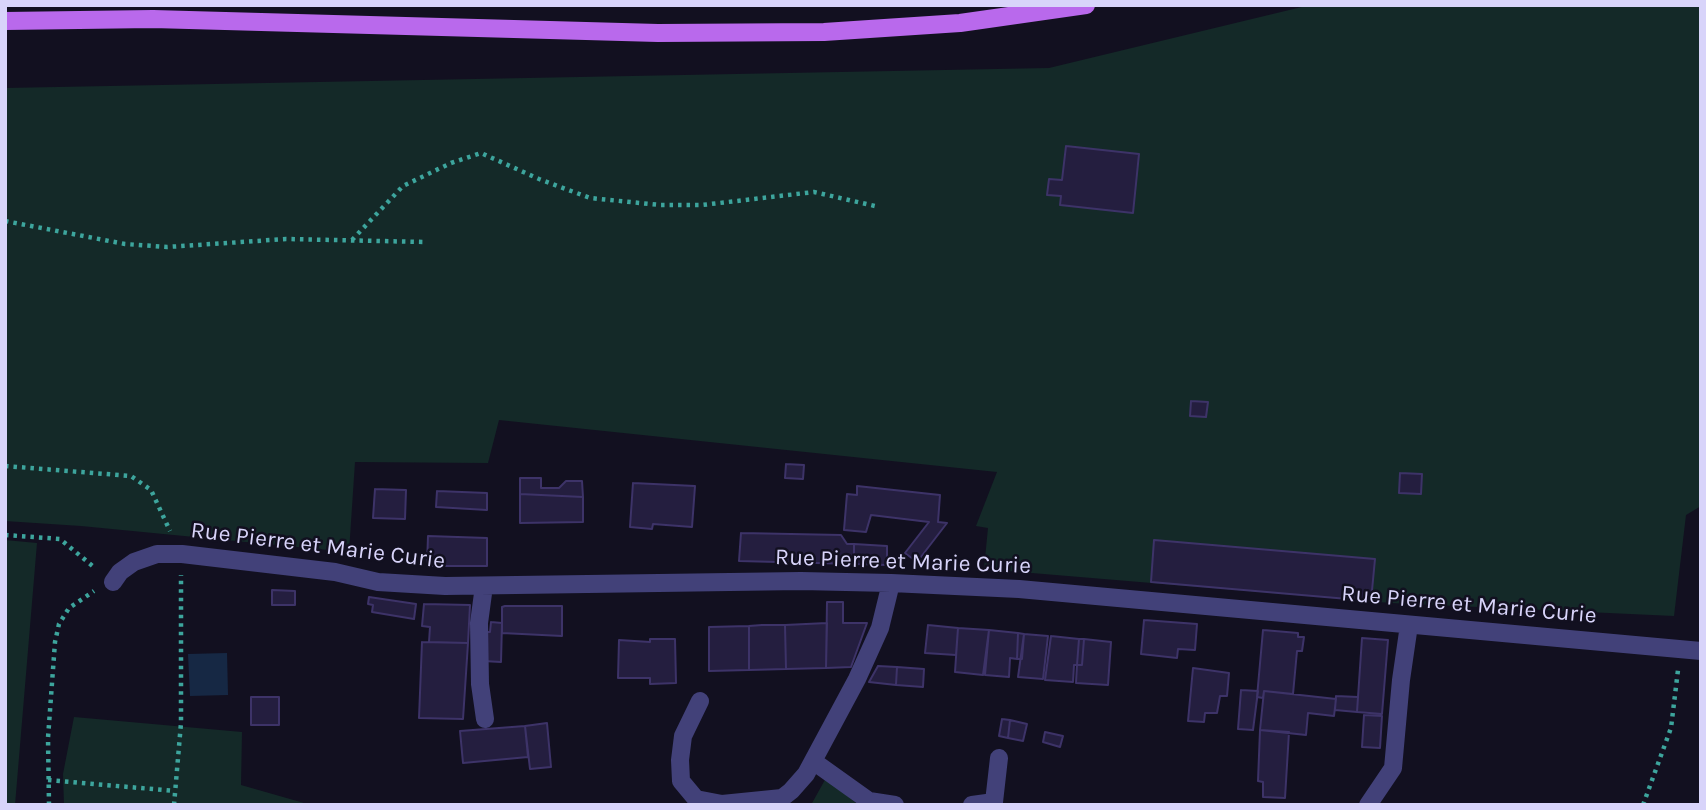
<!DOCTYPE html>
<html>
<head>
<meta charset="utf-8">
<style>
	body { margin:0 }
	#map { position:relative; width:1706px; height:810px; overflow:hidden; background:#121020; font-family:Karla,sans-serif }
	canvas { display:block }
	.frame { position:absolute; inset:0; border:7px solid #d8d4fa; pointer-events:none }
</style>
</head>
<body>
<div id="map">
<canvas width="1706" height="810"></canvas>
<div class="frame"></div>
</div>
<script>
const g = document.querySelector('canvas').getContext('2d');
g.lineJoin = 'round';
function paint(path, color) {
  g.fillStyle = color;
  g.fill(path, 'evenodd');
}
function toPath(rows) {
  const path = new Path2D();
  for (const r of rows) {
    path.moveTo(r[0], r[1]);
    for (let i = 2; i < r.length; i += 2) path.lineTo(r[i], r[i + 1]);
  }
  return path;
}
function stroke(path, color, width, dash) {
  g.strokeStyle = color;
  g.lineWidth = width;
  g.lineCap = dash ? 'butt' : 'round';
  g.setLineDash(dash || []);
  g.stroke(path);
}
function label(font, color, halo, rows, align = 'center') {
  g.font = font + ' Karla,sans-serif';
  g.lineWidth = 5;
  g.setLineDash([]);
  g.textBaseline = 'middle';
  g.strokeStyle = halo;
  g.fillStyle = color;
  for (const [text, x, y, turn = 0] of rows) {
    g.save();
    g.translate(x, y);
    g.rotate((+turn || 0) * Math.PI / 180);
    g.textAlign = isNaN(turn) ? turn : align;
    if (halo) g.strokeText(text, 0, 0);
    g.fillText(text, 0, 0);
    g.restore();
  }
}
paint(toPath([
	[1310,5,1701,5,1701,506,1686,515,1674,616,1391,603,984,569,988,528,976,526,997,472,499,420,488,463,355,462,349,552,81,526,5,521,5,88,1049,68],
	[5,540,37,543,15,805,5,805],
	[74,717,242,732,241,785,311,805,64,805,63,774],
	[826,778,858,805,811,805]
]), '#142928');
paint(toPath([
	[227,653,228,695,190,696,188,654]
]), '#162844');
const building = toPath([
	[1066,146,1139,154,1133,213,1060,205,1061,196,1047,195,1049,179,1062,180,1066,146],
	[1191,401,1208,402,1206,417,1190,416,1191,401],
	[786,464,804,465,803,479,785,478,786,464],
	[1400,473,1422,474,1421,494,1399,493,1400,473],
	[520,478,541,478,541,488,559,488,566,481,582,481,583,497,520,494,520,478],
	[633,483,695,486,692,527,653,524,652,529,630,527,633,483],
	[857,486,940,495,938,522,947,523,917,562,905,553,929,522,871,515,866,532,844,530,847,494,857,495,857,486],
	[375,489,406,490,405,519,373,518,375,489],
	[437,491,487,493,487,510,436,507,437,491],
	[520,494,583,497,583,522,520,523,520,494],
	[741,533,841,535,847,544,854,544,854,564,739,561,741,533],
	[428,536,487,538,487,566,427,566,428,536],
	[1154,540,1375,559,1371,601,1151,582,1154,540],
	[854,544,887,546,887,565,854,564,854,544],
	[272,590,295,591,295,605,272,605,272,590],
	[369,597,416,604,414,619,372,612,373,605,368,604,369,597],
	[827,602,843,602,843,623,867,623,851,667,826,668,827,602],
	[424,604,470,605,468,643,429,642,430,627,422,626,424,604],
	[505,606,562,606,562,636,502,633,502,607,505,606],
	[1144,620,1197,624,1195,650,1178,649,1177,658,1141,654,1144,620],
	[491,622,502,623,501,662,483,661,484,632,490,632,491,622],
	[827,623,826,668,786,669,785,625,827,623],
	[762,625,785,625,786,669,749,670,749,626,762,625],
	[928,625,958,628,956,655,925,653,928,625],
	[749,626,749,670,709,671,709,627,749,626],
	[958,628,989,630,983,675,955,672,958,628],
	[989,630,1018,633,1017,659,1010,658,1009,677,985,675,989,630],
	[1263,630,1298,633,1298,637,1304,637,1302,651,1297,651,1293,694,1264,691,1263,698,1257,697,1263,630],
	[1018,633,1024,634,1022,659,1017,659,1018,633],
	[1024,634,1048,636,1043,679,1018,677,1024,634],
	[1051,636,1079,639,1077,665,1074,665,1073,682,1045,680,1051,636],
	[1362,638,1388,640,1382,714,1357,712,1362,638],
	[650,639,675,639,676,683,650,684,650,678,618,678,619,640,650,642,650,639],
	[1079,639,1084,639,1082,665,1077,665,1079,639],
	[1084,639,1111,642,1108,685,1076,683,1077,665,1082,665,1084,639],
	[422,642,468,643,463,719,419,718,422,642],
	[878,666,897,667,896,685,869,682,878,666],
	[897,667,924,669,923,687,896,685,897,667],
	[1193,668,1229,673,1227,696,1220,696,1217,713,1205,713,1204,722,1188,721,1193,668],
	[1241,690,1258,691,1253,730,1238,729,1241,690],
	[1264,691,1336,699,1334,716,1308,713,1306,735,1260,730,1264,691],
	[1336,696,1358,697,1357,712,1335,710,1336,696],
	[251,697,279,697,279,725,251,725,251,697],
	[1364,715,1382,716,1380,748,1362,747,1364,715],
	[1002,719,1010,720,1008,738,999,736,1002,719],
	[1010,720,1027,724,1023,741,1008,738,1010,720],
	[547,723,551,767,530,769,525,726,547,723],
	[525,726,528,757,463,763,460,731,525,726],
	[1260,730,1289,732,1285,798,1263,797,1263,782,1258,781,1260,730],
	[1045,732,1063,736,1060,747,1043,742,1045,732]
]);
paint(building, '#241e3f');
stroke(building, '#3d3368', 2);
stroke(toPath([
	[5,221,125,244,167,247,286,239,426,242],
	[352,240,403,186,451,163,481,153,539,179,590,198,660,205,702,205,814,192,875,206],
	[5,466,131,476,151,490,170,531],
	[5,535,60,539,95,568],
	[48,780,175,791],
	[49,805,48,738,55,642,59,624,69,608,94,591],
	[174,805,181,723,181,575],
	[1643,805,1671,728,1678,670]
]), '#3da59d', 4.5, [3.5, 5]);
stroke(toPath([
	[113,582,120,572,134,562,157,554,182,554,335,572,378,582,445,586,801,581,891,583,1019,589,1701,651],
	[484,586,479,623,480,684,485,719],
	[700,701,683,736,680,760,681,781,696,799,722,804,782,798],
	[813,761,869,801,895,805],
	[780,805,782,798,791,791,806,774,857,679,880,628,891,583],
	[972,805,994,802,999,758],
	[1368,805,1393,768,1401,680,1409,625]
]), '#424179', 18);
stroke(toPath([
	[5,21,153,19,658,33,824,32,960,23,1086,5]
]), '#b969ec', 18);
label('23px', '#d8d4fa', '#121020', [
	["Rue Pierre et Marie Curie",318,546,7],
	["Rue Pierre et Marie Curie",903,562,2],
	["Rue Pierre et Marie Curie",1469,605,5]
]);
</script>
</body>
</html>
